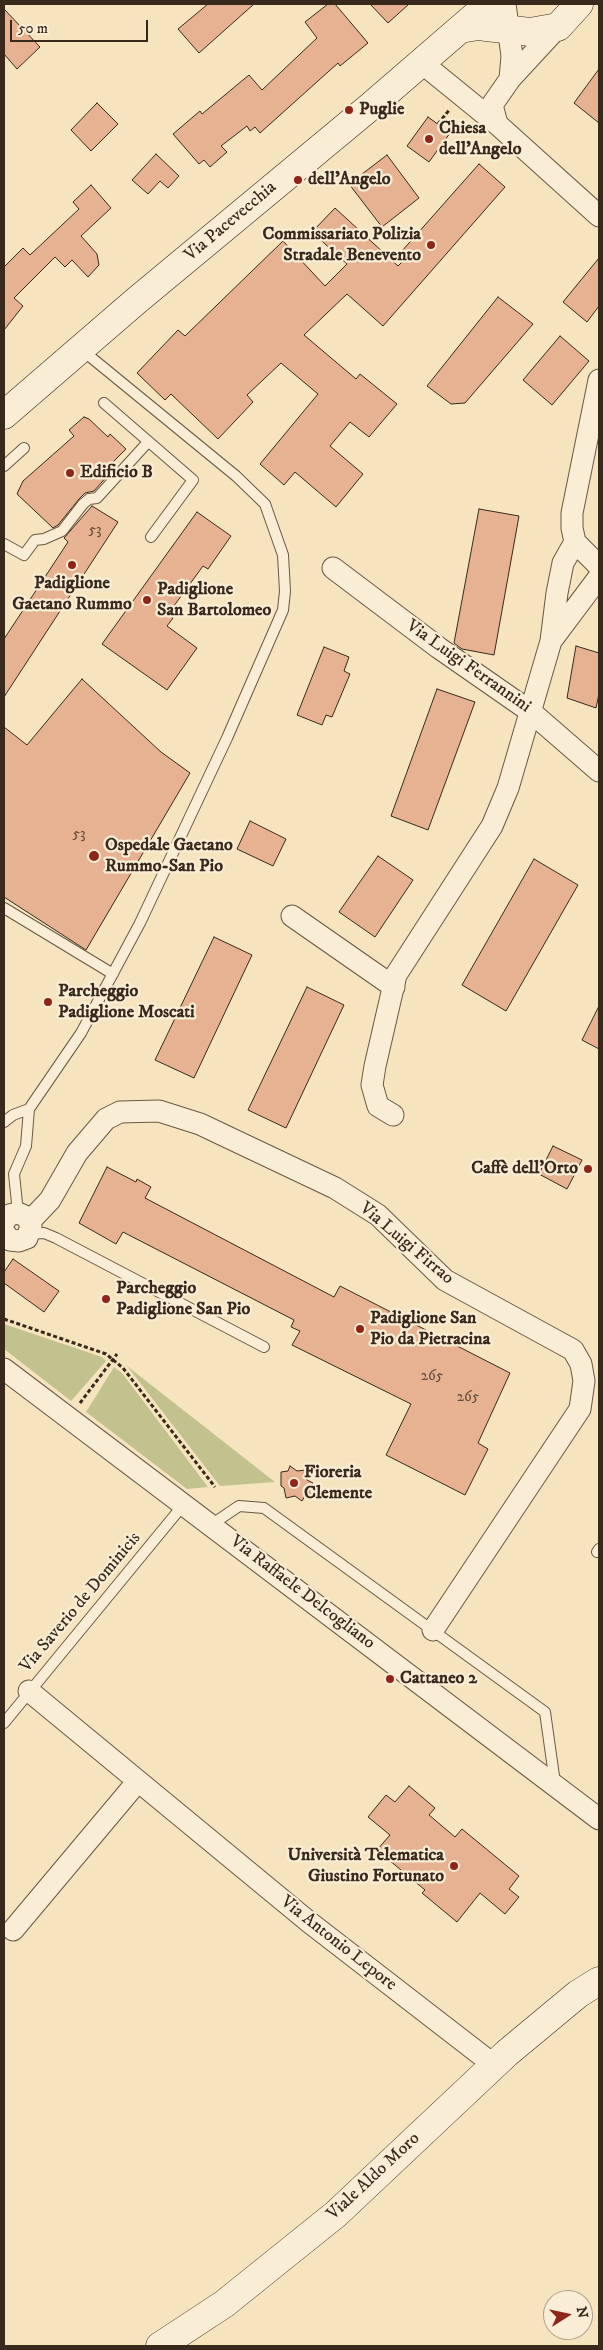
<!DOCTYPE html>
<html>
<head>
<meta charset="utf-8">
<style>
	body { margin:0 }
	#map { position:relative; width:603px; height:2350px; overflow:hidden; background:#f6e4bf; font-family:"IM FELL DW Pica",serif }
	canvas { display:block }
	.frame { position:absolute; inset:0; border:5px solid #38291c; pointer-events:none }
	.north { position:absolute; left:543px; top:2290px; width:50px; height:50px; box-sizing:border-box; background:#f9edd5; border:1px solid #ac9f8b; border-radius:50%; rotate:80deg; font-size:14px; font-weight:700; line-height:20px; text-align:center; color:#38291c }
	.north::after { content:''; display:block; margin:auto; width:18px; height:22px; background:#8f2418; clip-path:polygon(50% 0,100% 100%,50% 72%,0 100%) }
	.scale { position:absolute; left:10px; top:20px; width:138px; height:22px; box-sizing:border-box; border:2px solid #38291c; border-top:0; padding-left:6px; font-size:15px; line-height:18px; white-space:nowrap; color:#38291c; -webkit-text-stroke:4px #f9edd5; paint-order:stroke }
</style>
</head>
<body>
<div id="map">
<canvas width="603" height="2350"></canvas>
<div class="frame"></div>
<div class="north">N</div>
<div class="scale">50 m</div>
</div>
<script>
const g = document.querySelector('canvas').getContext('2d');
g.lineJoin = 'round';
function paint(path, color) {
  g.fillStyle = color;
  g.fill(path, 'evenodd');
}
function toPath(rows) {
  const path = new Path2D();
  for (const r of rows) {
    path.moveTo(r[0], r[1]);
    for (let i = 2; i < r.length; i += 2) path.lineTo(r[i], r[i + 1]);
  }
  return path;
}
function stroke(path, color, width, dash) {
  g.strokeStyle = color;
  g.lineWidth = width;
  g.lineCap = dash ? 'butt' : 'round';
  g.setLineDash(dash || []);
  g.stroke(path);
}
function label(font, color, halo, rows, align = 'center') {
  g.font = font + ' "IM FELL DW Pica",serif';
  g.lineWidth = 4.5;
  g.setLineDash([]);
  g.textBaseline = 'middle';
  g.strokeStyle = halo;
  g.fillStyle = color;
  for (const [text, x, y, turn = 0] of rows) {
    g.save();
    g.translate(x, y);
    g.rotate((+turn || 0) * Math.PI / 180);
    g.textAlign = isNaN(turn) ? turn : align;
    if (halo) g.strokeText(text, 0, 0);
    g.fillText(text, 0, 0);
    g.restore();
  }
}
paint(toPath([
	[4,1324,102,1357,106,1361,71,1401,4,1349],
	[127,1366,275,1482,220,1486],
	[114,1367,122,1373,208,1487,187,1489,86,1412]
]), '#c2c28e');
const building = toPath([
	[208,4,254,4,199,53,178,29,208,4],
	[328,4,335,4,368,43,340,66,338,63,260,133,255,127,250,131,247,126,221,146,227,152,210,167,204,160,199,164,173,134,200,111,202,114,249,75,262,90,317,38,305,22,328,4],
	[370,4,409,4,388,23,370,4],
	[4,9,40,47,17,69,4,54,4,9],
	[599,69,599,123,574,103,599,69],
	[97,103,118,124,91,151,71,130,97,103],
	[428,117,450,133,429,162,407,146,428,117],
	[156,154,179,176,168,188,160,181,148,194,132,180,156,154],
	[387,155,419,198,382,227,349,184,387,155],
	[479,164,505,187,383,326,347,294,304,335,356,379,360,374,397,404,369,437,350,422,330,446,363,474,336,507,295,472,284,485,260,464,318,394,281,363,247,395,253,402,218,439,171,394,165,400,137,373,178,330,185,336,283,241,325,286,347,264,312,232,335,208,398,266,406,258,401,252,479,164],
	[91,185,111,208,81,236,97,254,99,265,88,277,72,260,65,267,55,257,14,298,23,306,4,330,4,267,23,248,30,255,79,209,73,202,91,185],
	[599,258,599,306,587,322,563,302,599,258],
	[498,297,533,324,465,403,451,404,427,386,498,297],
	[560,336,589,361,552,405,523,380,560,336],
	[84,417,89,419,108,437,110,434,126,449,106,469,109,474,94,491,85,493,79,499,58,525,53,528,17,494,23,481,74,436,69,430,84,417],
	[92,506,118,522,4,697,4,639,68,542,64,538,92,506],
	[479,509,519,516,494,655,462,649,454,643,479,509],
	[197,512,231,536,208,569,203,566,168,614,173,618,167,626,197,648,167,690,102,644,197,512],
	[576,646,599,653,599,694,596,708,567,698,576,646],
	[324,647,349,657,344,671,350,674,332,717,326,715,322,725,297,715,324,647],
	[82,679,161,752,190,773,86,950,4,897,4,727,27,745,82,679],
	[437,689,475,702,428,830,391,816,437,689],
	[250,821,286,839,273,866,237,849,250,821],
	[378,856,413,880,375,937,339,912,378,856],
	[534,859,578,885,506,1011,462,985,534,859],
	[214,937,252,955,194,1078,155,1060,214,937],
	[307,987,344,1005,286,1128,248,1110,307,987],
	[599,1006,599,1049,582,1040,599,1006],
	[553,1146,582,1160,567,1189,539,1174,553,1146],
	[107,1167,136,1182,137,1179,151,1187,145,1198,334,1297,340,1286,510,1373,478,1443,488,1449,465,1495,386,1455,411,1404,292,1345,300,1331,291,1327,294,1320,123,1232,116,1244,79,1223,107,1167],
	[13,1259,59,1291,44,1312,4,1283,4,1272,13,1259],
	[290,1466,297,1471,306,1470,307,1480,313,1483,309,1488,310,1494,305,1496,302,1501,295,1496,286,1498,284,1488,281,1486,281,1472,288,1471,290,1466],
	[409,1786,435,1808,429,1815,455,1837,462,1829,519,1876,509,1889,519,1897,505,1914,480,1893,457,1922,422,1893,425,1890,377,1850,390,1835,368,1817,386,1795,395,1802,409,1786]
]);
paint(building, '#e6b292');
stroke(building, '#38291c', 1);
const lane = toPath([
	[104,403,193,480,151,537],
	[4,466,24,448],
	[4,544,24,555,35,540,44,539,62,531,83,504,89,499,97,498,148,442],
	[4,908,113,974],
	[29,1109,81,1033,140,923,227,738,283,610,285,591,283,555,265,504,236,476,82,350],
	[4,1122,13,1115,29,1109,26,1146,14,1174,18,1213],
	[29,1234,44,1233,56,1238,264,1347],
	[211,1525,239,1506,264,1508,545,1712,555,1783],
	[597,1552,599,1549],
	[4,1723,184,1504]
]);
const street = toPath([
	[505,4,512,56,510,79],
	[558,27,510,79,492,105,497,124,599,216],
	[422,63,497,124],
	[599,380,572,513,572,528,575,542,599,566],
	[333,568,439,648,531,712,599,771],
	[551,641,599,577],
	[292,916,394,987],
	[393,1115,378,1106,372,1085,375,1066,396,975,492,826,508,788,551,641,557,593,563,563,575,542],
	[30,1221,50,1200,77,1153,106,1119,120,1112,159,1111,200,1124,335,1188,378,1215,445,1280,573,1350,581,1364,584,1381,580,1409,433,1630],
	[4,1222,9,1215,18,1213,27,1217,31,1226,27,1238,19,1241,10,1240,4,1232],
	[4,1369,599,1819],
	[29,1691,309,1922,494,2065],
	[13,1930,138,1781]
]);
const secondary = toPath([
	[460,29,478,26,530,32,558,27,579,4],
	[4,415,136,301,371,106,489,4],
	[160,2346,224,2304,336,2214,507,2053,578,1994,599,1981]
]);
stroke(lane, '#685845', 12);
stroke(street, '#685845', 23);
stroke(secondary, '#38291c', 29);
stroke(toPath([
	[438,124,450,109],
	[4,1319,106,1354,123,1368,215,1487],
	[80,1403,117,1354]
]), '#38291c', 3, [4, 2.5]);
stroke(lane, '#f9edd5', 10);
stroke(street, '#f9edd5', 21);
stroke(secondary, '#f9edd5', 28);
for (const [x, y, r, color] of [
	[349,110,5,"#8f2418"],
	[429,139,5,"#8f2418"],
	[298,180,5,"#8f2418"],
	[431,245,5,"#8f2418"],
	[70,473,5,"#8f2418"],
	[72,565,5,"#8f2418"],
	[147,600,5,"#8f2418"],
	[94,856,6,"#8f2418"],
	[48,1002,5,"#8f2418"],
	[588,1169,5,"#8f2418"],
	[106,1299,5,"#8f2418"],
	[360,1329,5,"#8f2418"],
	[294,1483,5,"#8f2418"],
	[390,1679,5,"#8f2418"],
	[454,1866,5,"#8f2418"]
]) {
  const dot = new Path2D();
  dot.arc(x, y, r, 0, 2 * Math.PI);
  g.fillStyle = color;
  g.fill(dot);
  stroke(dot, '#f9edd5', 2);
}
label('15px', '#644b3a', null, [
	["53",95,531],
	["53",79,835],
	["265",432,1377],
	["265",468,1398]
]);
label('bold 18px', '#38291c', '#f9edd5', [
	["Puglie",359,110],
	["Chiesa",439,129],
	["dell'Angelo",439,150],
	["dell'Angelo",308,180],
	["Commissariato Polizia",421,235,"right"],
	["Stradale Benevento",421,256,"right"],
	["Edificio B",80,473],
	["Padiglione",72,584,"center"],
	["Gaetano Rummo",72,605,"center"],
	["Padiglione",157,590],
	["San Bartolomeo",157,611],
	["Ospedale Gaetano",105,846],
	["Rummo-San Pio",105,867],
	["Parcheggio",58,992],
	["Padiglione Moscati",58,1013],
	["Caffè dell'Orto",578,1169,"right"],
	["Parcheggio",116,1289],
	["Padiglione San Pio",116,1310],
	["Padiglione San",370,1319],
	["Pio da Pietracina",370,1340],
	["Fioreria",304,1473],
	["Clemente",304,1494],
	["Cattaneo 2",400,1679],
	["Università Telematica",444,1856,"right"],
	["Giustino Fortunato",444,1877,"right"]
], 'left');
label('18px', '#38291c', '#f9edd5', [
	["Via Pacevecchia",231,222,-40],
	["Via Luigi Ferrannini",468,667,35],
	["Via Luigi Firrao",406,1244,40],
	["Via Raffaele Delcogliano",302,1593,37],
	["Via Saverio de Dominicis",81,1603,-50],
	["Via Antonio Lepore",338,1944,38],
	["Viale Aldo Moro",374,2177,-43]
]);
</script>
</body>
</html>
